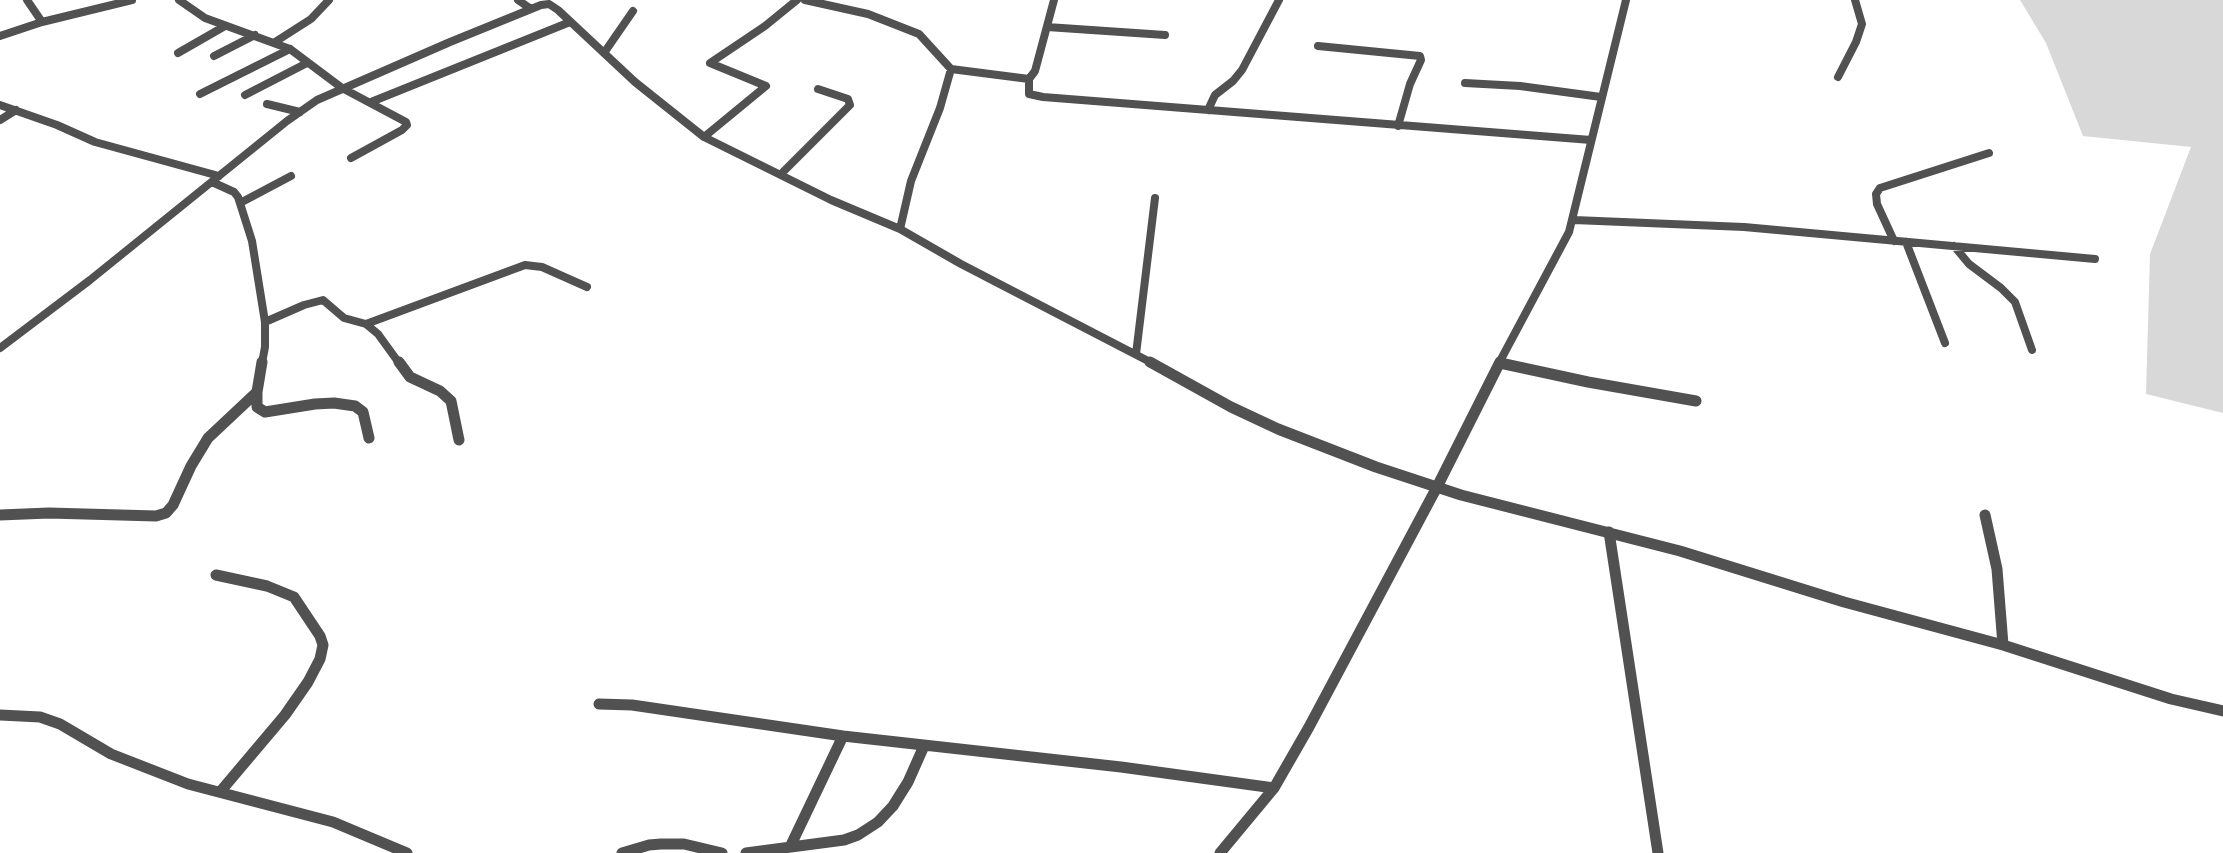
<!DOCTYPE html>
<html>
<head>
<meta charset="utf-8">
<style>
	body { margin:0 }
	canvas { display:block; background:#fff }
</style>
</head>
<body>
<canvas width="2223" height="853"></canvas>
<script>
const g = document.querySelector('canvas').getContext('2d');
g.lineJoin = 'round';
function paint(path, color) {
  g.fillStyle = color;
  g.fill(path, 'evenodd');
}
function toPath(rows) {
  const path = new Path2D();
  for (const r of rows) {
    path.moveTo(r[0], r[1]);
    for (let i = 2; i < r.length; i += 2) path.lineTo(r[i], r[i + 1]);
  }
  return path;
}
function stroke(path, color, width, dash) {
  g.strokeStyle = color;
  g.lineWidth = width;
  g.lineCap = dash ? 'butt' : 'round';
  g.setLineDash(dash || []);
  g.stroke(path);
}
paint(toPath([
	[2020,0,2223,0,2223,413,2146,394,2150,254,2191,147,2083,136,2046,43]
]), '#d8d8d8');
stroke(toPath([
	[27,0,42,22],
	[179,0,205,18,290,49,342,88,406,122,407,125,402,130,351,158],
	[518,0,531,9],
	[805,0,868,14,919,34,951,69,1029,79,1035,71,1054,0],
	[1047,27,1165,35],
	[0,36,42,22,132,0],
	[275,42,311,19,329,0],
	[1318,46,1420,56,1421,60,1410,84,1398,126],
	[178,53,225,26],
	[604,53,633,11],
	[214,56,255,35],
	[1838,77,1856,42,1862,24,1855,0],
	[1029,79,1029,94,1043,97,1591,140],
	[1465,83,1520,86,1601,97],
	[200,94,290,49],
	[245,95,307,63],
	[371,102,570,22],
	[267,104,300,112],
	[0,105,57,125,95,142,219,176],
	[1208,110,1215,95,1233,81,1242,70,1279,0],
	[0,120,16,110],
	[704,137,766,86,710,63,765,26,797,0],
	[781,174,850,105,848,99,818,89],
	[212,182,234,192,238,197,252,241,265,322,265,347,262,363],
	[240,203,291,176],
	[1574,220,1744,227,2095,259],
	[900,229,911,181,940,108,951,69],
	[1894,241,1877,204,1876,194,1880,188,1989,153],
	[1906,242,1945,343],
	[1954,246,1969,264,2001,288,2015,302,2032,350],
	[265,322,304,305,323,300,344,318,366,324,378,334,399,363],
	[366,324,525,265,542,267,587,287],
	[0,348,90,280,287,121,317,100,450,42,541,5,549,4,558,10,635,82,704,137,831,200,900,229,961,264,1152,363],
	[1136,354,1155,198],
	[1499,363,1569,232,1626,0]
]), '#515151', 8);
stroke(toPath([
	[262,362,257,392,257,407,265,412,315,404,334,403,355,406,363,412,369,438],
	[399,362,410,377,440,391,451,401,459,440],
	[1150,362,1231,407,1278,429,1376,467,1461,495,1680,551,1844,602,2003,645,2171,699,2223,711],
	[1500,363,1588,382,1696,401],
	[0,515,49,513,156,516,166,513,173,505,191,466,208,438,257,392],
	[1985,515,1997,569,2003,645],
	[1609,532,1658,853],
	[216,575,267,586,294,597,320,636,323,645,320,659,308,682,285,715,220,792],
	[599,704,632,705,843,736,1121,767,1274,788],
	[0,715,40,717,60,724,111,754,188,784,333,822,407,853],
	[790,847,843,736],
	[622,853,649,845,661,844,684,844,722,853],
	[746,853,844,840,858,835,878,822,893,806,908,782,924,746],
	[1220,853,1274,788,1309,727,1437,487,1500,362]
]), '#515151', 11);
</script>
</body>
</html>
